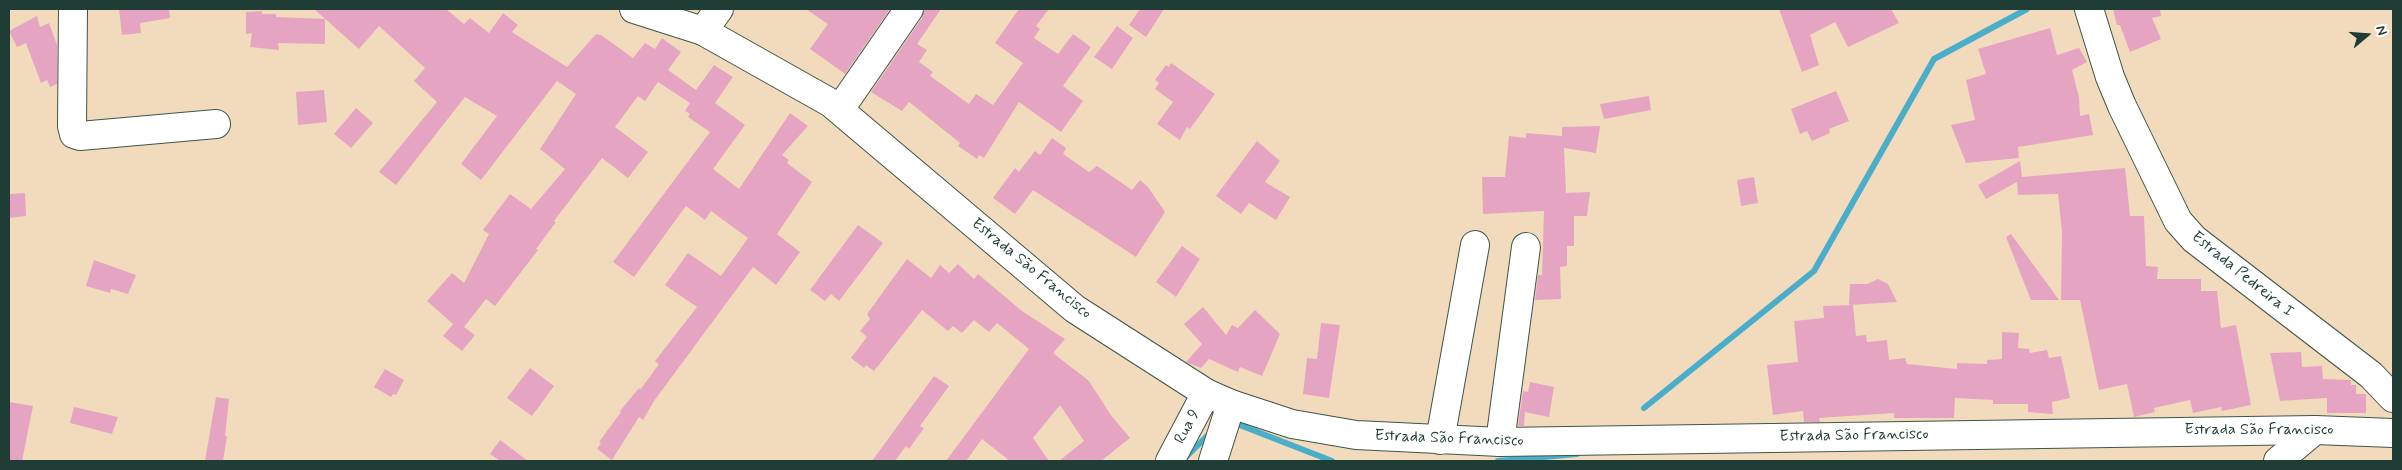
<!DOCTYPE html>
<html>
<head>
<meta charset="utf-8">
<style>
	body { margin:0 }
	#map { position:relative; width:2402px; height:470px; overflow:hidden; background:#f2dbbc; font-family:Mynerve,sans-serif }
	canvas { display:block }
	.frame { position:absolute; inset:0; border:10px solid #1f3d34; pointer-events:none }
	.north { position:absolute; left:2342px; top:10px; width:50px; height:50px; -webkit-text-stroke:4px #fff; paint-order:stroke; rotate:72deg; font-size:14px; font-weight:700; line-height:20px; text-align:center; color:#1f3d34 }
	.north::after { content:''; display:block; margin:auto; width:18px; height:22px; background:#1f3d34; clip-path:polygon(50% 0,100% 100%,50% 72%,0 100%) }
</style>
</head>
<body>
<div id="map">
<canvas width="2402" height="470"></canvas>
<div class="frame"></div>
<div class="north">N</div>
</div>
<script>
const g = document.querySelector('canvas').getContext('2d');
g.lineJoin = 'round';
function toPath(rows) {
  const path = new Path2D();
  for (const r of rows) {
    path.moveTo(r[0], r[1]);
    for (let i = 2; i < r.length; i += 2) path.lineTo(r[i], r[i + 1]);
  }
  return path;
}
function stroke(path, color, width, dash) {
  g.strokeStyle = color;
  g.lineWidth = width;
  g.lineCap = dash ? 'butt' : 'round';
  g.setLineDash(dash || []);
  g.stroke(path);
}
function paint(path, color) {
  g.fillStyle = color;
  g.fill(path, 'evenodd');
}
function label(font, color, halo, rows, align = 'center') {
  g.font = font + ' Mynerve,sans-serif';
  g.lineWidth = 5;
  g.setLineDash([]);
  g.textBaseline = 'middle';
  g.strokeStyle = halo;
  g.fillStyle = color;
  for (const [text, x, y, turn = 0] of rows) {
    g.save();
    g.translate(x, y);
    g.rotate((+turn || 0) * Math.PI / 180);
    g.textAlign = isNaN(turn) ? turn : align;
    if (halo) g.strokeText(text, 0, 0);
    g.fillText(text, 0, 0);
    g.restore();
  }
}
stroke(toPath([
	[1644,408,1814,271,1934,59,2027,9],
	[1232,422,1332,461],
	[1184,459,1211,432],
	[1498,461,1577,454]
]), '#4aaeca', 6);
paint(toPath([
	[119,9,169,9,170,18,140,23,141,33,122,35],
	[314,9,446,9,464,24,470,18,489,33,503,13,518,25,512,32,567,67,596,34,601,35,633,58,645,43,655,49,662,38,681,52,668,70,696,90,714,65,733,77,715,103,745,125,713,169,739,189,790,113,808,126,782,155,789,160,787,163,812,182,777,234,800,252,776,285,753,267,654,401,643,420,639,417,612,460,597,449,601,443,599,442,621,412,620,411,639,388,640,390,659,364,655,361,697,307,665,285,688,253,721,276,748,238,711,211,705,220,686,206,634,277,613,262,710,132,688,117,690,114,685,111,690,103,658,82,645,101,638,96,615,127,648,152,628,178,602,158,554,221,556,222,536,249,538,250,495,306,486,299,464,327,475,335,462,351,443,336,453,324,427,301,452,273,464,283,489,234,483,230,510,194,531,209,565,169,540,149,576,94,557,81,481,180,461,164,497,116,465,97,396,185,379,172,437,102,414,81,425,68,379,26,359,49],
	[806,9,890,9,845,74,810,49,828,24],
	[924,9,941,9,917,44,927,50,919,62,933,72,930,76,969,104,976,94,993,105,1023,63,995,43,1019,9,1049,9,1036,26,1040,29,1034,38,1058,54,1073,34,1091,47,1063,86,1083,101,1061,132,1019,102,984,158,979,155,977,159,958,146,960,143,909,102,902,111,871,92,922,18],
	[1140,9,1164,9,1146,37,1129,25],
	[1779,9,1891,9,1899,23,1848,47,1835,22,1810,35,1819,65,1802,72],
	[2113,9,2160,9,2161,16,2152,18,2161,39,2130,52,2120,25,2117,25],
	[262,11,262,14,276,14,276,17,325,19,325,44,278,43,279,50,250,47,252,33,246,34,246,12],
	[37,16,40,27,49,23,57,45,57,84,50,87,47,80,41,83,26,43,17,47,9,31],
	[1117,26,1133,38,1112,69,1094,57],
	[2050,28,2057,55,2079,48,2087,62,2072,70,2079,97,2080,116,2089,114,2093,135,2018,147,2019,158,1966,163,1951,125,1975,120,1966,80,1986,74,1978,49],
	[1171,63,1215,94,1190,129,1187,127,1180,140,1157,124,1173,102,1155,89,1159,83,1155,80,1166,65,1169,67],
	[324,90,327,122,298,125,296,92],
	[1836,91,1849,121,1829,129,1830,133,1812,141,1807,131,1800,134,1791,109],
	[1649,96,1651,110,1604,119,1600,104],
	[356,108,373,123,351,148,334,134],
	[1600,126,1596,153,1564,148,1566,193,1590,192,1587,216,1574,216,1574,246,1567,246,1567,266,1560,267,1561,299,1535,300,1538,275,1542,275,1544,211,1483,214,1482,177,1505,177,1509,136,1526,138,1526,133,1562,136,1562,127],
	[1052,138,1066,148,1063,154,1089,172,1097,166,1132,190,1140,180,1148,187,1165,212,1136,257,1033,190,1015,214,993,198,1015,168,1019,172,1035,151,1040,155],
	[1257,141,1280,161,1265,182,1290,197,1276,220,1249,203,1241,214,1216,196],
	[2020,161,2022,177,2125,168,2130,216,2144,216,2146,266,2158,267,2157,279,2201,279,2201,291,2217,291,2221,328,2236,325,2251,405,2222,411,2221,407,2193,413,2190,400,2154,408,2155,412,2134,417,2127,384,2099,390,2080,300,2061,300,2062,232,2058,194,2018,195,2017,182,1986,199,1978,185],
	[1754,177,1758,203,1741,206,1737,180],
	[25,193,26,216,9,218,9,194],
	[858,225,883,243,839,301,831,294,825,301,810,290],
	[2011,234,2059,300,2031,300,2006,237],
	[1182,246,1200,259,1176,297,1156,282],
	[907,259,931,278,940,265,949,273,958,264,974,279,978,274,1022,311,1065,339,1053,353,1089,381,1110,414,1130,438,1101,461,1059,461,1084,441,1060,405,1033,438,1049,461,1010,461,982,439,966,461,946,461,1029,349,997,323,989,332,974,320,962,333,953,326,948,331,922,310,874,371,866,365,864,368,851,358,867,337,860,331,870,319,867,314],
	[94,260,136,275,128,294,111,289,110,293,86,286],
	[1878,279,1888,284,1897,302,1849,305,1850,284,1867,284],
	[1853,305,1856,336,1866,335,1867,342,1887,340,1889,360,1905,358,1907,364,1957,369,1957,363,1987,364,1987,360,2002,359,2002,332,2019,333,2018,348,2029,349,2030,353,2047,350,2049,358,2061,356,2070,398,2052,402,2053,414,2028,412,2028,404,1993,404,1993,400,1955,398,1954,418,1894,418,1894,413,1819,418,1820,422,1804,422,1803,411,1773,415,1767,365,1798,362,1794,321,1824,318,1823,306],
	[1203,307,1226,335,1232,325,1238,328,1255,310,1280,334,1262,376,1240,367,1238,372,1209,359,1201,368,1186,362,1202,344,1184,324],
	[1321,323,1340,325,1329,398,1303,394,1307,358,1317,359],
	[2301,352,2302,367,2322,366,2323,379,2351,380,2351,385,2356,385,2356,394,2366,394,2366,413,2327,413,2327,398,2280,401,2270,353],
	[530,368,554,386,532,416,507,398],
	[385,369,404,380,396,395,393,394,391,397,374,387],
	[934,376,949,386,920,426,924,428,909,449,906,446,895,461,872,461],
	[1530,382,1554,387,1549,417,1525,412,1524,426,1518,426,1523,391,1528,392],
	[216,397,229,399,225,436,227,436,223,461,205,461],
	[9,402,33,406,22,461,9,461],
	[74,407,118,417,112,434,70,423],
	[500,440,528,461,500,461,490,454]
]), '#e5a5c2');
const minor = toPath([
	[73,9,72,126,74,134,80,136,216,124],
	[2089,9,2110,77,2122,106,2178,221,2194,239,2371,375,2393,398],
	[703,31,719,9],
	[840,109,909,9],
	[1440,440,1475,245],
	[1500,442,1526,247],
	[1170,461,1206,393],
	[1213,461,1231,404],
	[2278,461,2315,430]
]);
const major = toPath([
	[634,9,703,31,831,103,1075,309,1206,393,1231,404,1292,424,1356,435,1500,442,2315,430,2393,433]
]);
stroke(minor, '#3f5548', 30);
stroke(major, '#3f5548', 30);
stroke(minor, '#fff', 28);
stroke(major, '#fff', 28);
label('16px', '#1f3d34', '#fff', [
	["Estrada São Francisco",1031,269,39],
	["Estrada Pedreira I",2242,275,39],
	["Rua 9",1188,427,-62],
	["Estrada São Francisco",2259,431],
	["Estrada São Francisco",1854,436,-1],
	["Estrada São Francisco",1449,439,2]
]);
</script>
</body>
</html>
